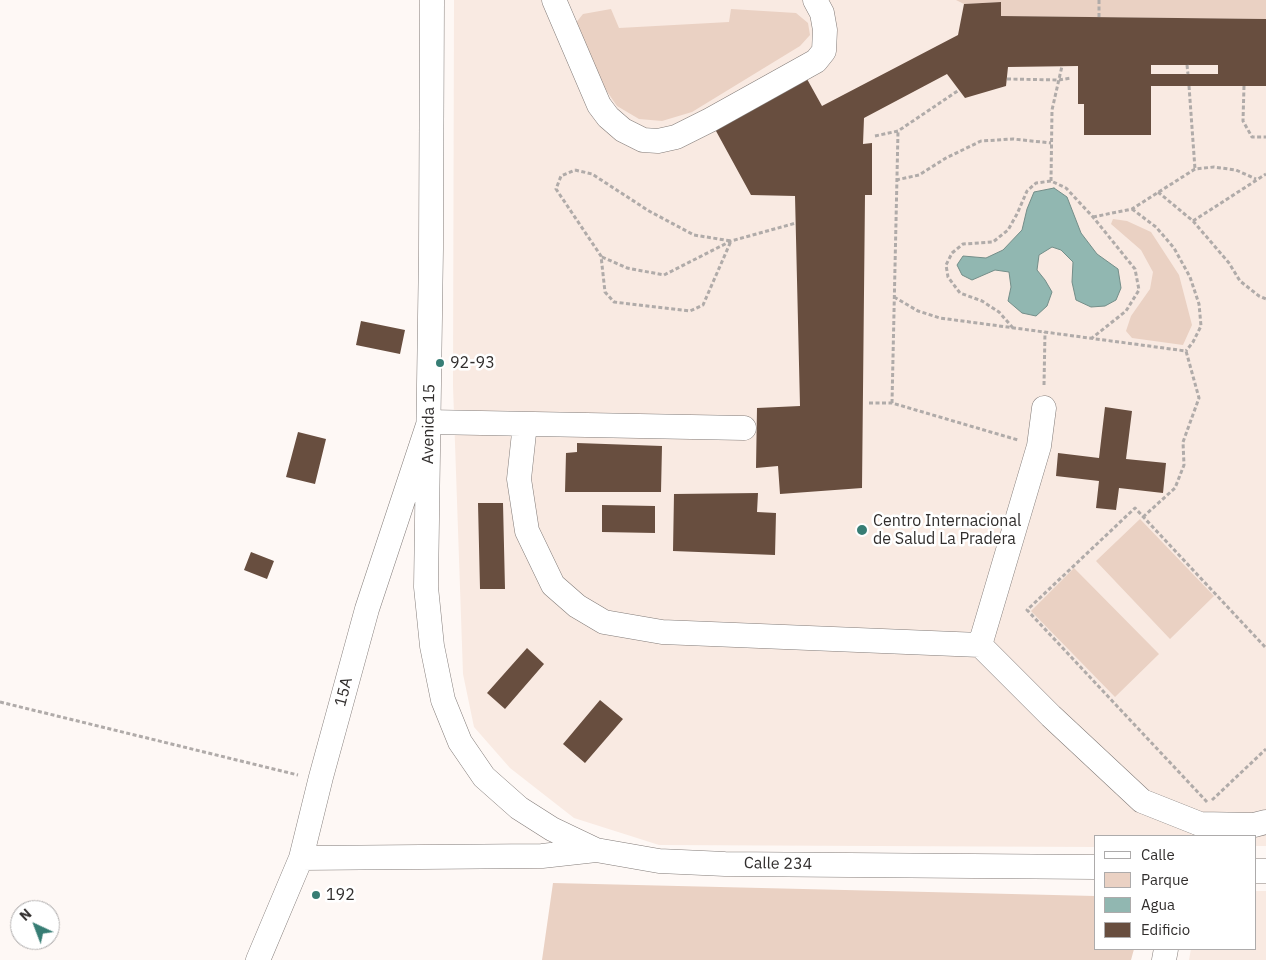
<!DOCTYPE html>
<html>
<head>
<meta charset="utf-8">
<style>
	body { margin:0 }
	#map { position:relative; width:1266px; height:960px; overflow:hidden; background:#fef8f5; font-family:"IBM Plex Sans",sans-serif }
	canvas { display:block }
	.legend { position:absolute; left:1094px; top:835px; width:162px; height:115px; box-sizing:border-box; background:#fff; border:1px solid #adabab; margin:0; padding:6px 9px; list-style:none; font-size:15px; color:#312e2d }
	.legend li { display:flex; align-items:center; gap:10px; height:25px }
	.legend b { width:25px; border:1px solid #adabab }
	.north { position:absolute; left:10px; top:900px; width:50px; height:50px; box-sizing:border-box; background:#fff; border:1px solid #adabab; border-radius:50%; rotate:317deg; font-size:14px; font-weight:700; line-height:20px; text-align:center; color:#312e2d }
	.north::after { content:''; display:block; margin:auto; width:18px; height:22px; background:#377d74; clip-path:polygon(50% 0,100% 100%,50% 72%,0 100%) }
</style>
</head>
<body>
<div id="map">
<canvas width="1266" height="960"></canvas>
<ul class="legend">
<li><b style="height:6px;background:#fff"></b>Calle</li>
<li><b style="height:14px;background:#ead1c3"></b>Parque</li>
<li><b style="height:14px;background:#91b7b1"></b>Agua</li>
<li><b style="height:14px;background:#684e3f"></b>Edificio</li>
</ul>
<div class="north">N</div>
</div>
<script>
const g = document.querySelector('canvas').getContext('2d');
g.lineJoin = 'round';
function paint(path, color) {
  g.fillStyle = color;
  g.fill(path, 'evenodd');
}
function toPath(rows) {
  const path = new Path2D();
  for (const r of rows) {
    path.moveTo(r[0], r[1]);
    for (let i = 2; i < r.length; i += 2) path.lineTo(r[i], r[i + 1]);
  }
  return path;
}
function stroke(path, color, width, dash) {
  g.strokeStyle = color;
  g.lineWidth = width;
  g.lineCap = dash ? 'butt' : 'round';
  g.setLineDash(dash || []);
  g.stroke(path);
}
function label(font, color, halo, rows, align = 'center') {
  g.font = font + ' "IBM Plex Sans",sans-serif';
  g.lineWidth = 5;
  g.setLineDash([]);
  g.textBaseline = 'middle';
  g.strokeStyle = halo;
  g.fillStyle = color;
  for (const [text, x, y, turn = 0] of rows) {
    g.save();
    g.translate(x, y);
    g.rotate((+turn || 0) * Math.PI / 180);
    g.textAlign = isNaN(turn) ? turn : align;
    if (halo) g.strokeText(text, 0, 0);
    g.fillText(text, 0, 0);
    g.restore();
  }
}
paint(toPath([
	[454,0,1266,0,1266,846,1255,846,1255,836,1095,836,1095,847,659,845,574,818,510,768,474,727,463,674,453,386],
	[1255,891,1266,891,1266,960,1189,960,1191,949,1255,949]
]), '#f9eae2');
paint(toPath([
	[956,0,1266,0,1266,19,1001,16,1000,2,964,4],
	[611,9,619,28,729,22,731,9,796,13,808,23,810,35,800,46,692,112,662,121,639,119,617,106,604,87,575,24,583,14],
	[1113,219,1127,221,1151,232,1179,275,1192,325,1183,345,1132,338,1126,331,1131,316,1150,289,1153,272,1141,250,1111,224],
	[1140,519,1214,596,1170,639,1096,561],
	[1074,568,1159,654,1115,697,1031,611],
	[553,883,1095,896,1095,949,1134,949,1131,960,542,960]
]), '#ead1c3');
const water = toPath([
	[1054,188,1067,197,1081,233,1097,254,1118,269,1121,288,1116,300,1105,306,1091,307,1076,300,1072,282,1073,262,1061,250,1052,247,1039,255,1037,270,1045,280,1052,292,1047,306,1036,316,1022,313,1008,301,1011,287,1009,272,995,270,972,280,962,275,957,265,963,256,986,258,1003,250,1022,230,1027,209,1034,192,1054,188]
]);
paint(water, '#91b7b1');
stroke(water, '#748e89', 1);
paint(toPath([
	[1001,2,1001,16,1266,19,1266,86,1151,86,1151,135,1084,135,1084,104,1078,104,1078,66,1008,67,1006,86,965,98,947,74,864,118,863,144,872,143,872,195,865,195,862,488,780,494,778,466,756,468,757,408,800,406,795,196,751,195,710,120,802,70,822,106,958,35,964,4],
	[1151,65,1218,65,1218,74,1151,74],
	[361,321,405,330,400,354,356,345],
	[1105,407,1132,411,1126,459,1166,463,1163,493,1119,488,1116,510,1096,508,1099,481,1056,476,1058,453,1099,458],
	[298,432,326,439,315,484,286,477],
	[577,443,662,446,661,492,565,492,566,453,577,452],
	[758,493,757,512,776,513,775,555,673,551,674,494],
	[478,503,503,503,505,589,480,589],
	[602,505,655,506,655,533,602,532],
	[251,552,274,561,267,579,244,570],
	[527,648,544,664,505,709,487,693],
	[600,700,623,719,585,763,563,744]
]), '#684e3f');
const minor = toPath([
	[432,0,431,249,426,587,432,646,443,700,460,742,484,777,519,808,552,829,596,850,659,861,725,864,1095,867],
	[554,0,599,105,608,117,623,130,643,140,658,141,676,137,710,120,816,61,824,51,825,30,822,13,815,0],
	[525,424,519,479,527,531,553,585,577,606,604,622,662,632,980,645,1051,716,1142,801,1200,824,1254,825,1266,822],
	[980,645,1039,446,1044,408],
	[301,858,542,856,596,850],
	[1255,871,1266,871],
	[258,960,301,858,321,777,367,609,429,422,744,428],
	[1164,960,1166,949]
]);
stroke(minor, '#837c79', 25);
stroke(toPath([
	[1099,17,1099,0],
	[1187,65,1188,74],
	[1007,79,1059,80,1071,78],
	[1189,86,1195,169],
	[1244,86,1243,121,1252,137,1266,137],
	[875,136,898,131,959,90],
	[575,170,592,174,649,211,694,235,731,241,703,305,690,311,614,302,605,292,601,256,556,189,561,176,575,170],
	[896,180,919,175,946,158,981,141,1013,139,1051,143],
	[1051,181,1052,110,1062,66],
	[1158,192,1193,221,1229,263,1240,281,1259,296,1266,299],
	[1132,209,1156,227,1174,248,1190,277,1199,304,1201,326,1193,342,1186,351],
	[1093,217,1132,209,1195,169,1214,167,1236,170,1256,179],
	[1193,221,1266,174],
	[602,257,627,268,664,275,731,241,796,223],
	[894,297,918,311,940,318,1186,351],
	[1013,328,999,312,982,301,960,293,948,277,946,265,952,253,963,244,993,242,1008,230,1017,214,1027,191,1036,183,1051,181,1066,188,1093,217,1135,269,1139,290,1126,311,1092,338],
	[1044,385,1045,332],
	[869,403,892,403,1018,440],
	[892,403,898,131],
	[1143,517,1175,488,1184,465,1183,442,1199,398,1186,351],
	[0,702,298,775],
	[1212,800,1266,749],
	[1207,802,1027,610,1135,508,1266,648]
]), '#b0aba9', 3, [4, 2.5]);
stroke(minor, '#fff', 24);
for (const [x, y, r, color] of [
	[440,363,5,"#377d74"],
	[862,530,6,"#377d74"],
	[316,895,5,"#377d74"]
]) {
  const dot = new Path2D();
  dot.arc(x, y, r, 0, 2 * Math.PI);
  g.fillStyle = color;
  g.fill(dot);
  stroke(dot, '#fff', 2);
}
label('16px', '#312e2d', '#fff', [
	["92-93",450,363],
	["Centro Internacional",873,521],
	["de Salud La Pradera",873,539],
	["192",326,895]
], 'left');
label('16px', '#312e2d', '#fff', [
	["Avenida 15",429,424,-89],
	["15A",344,692,-75],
	["Calle 234",778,864,1]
]);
</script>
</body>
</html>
